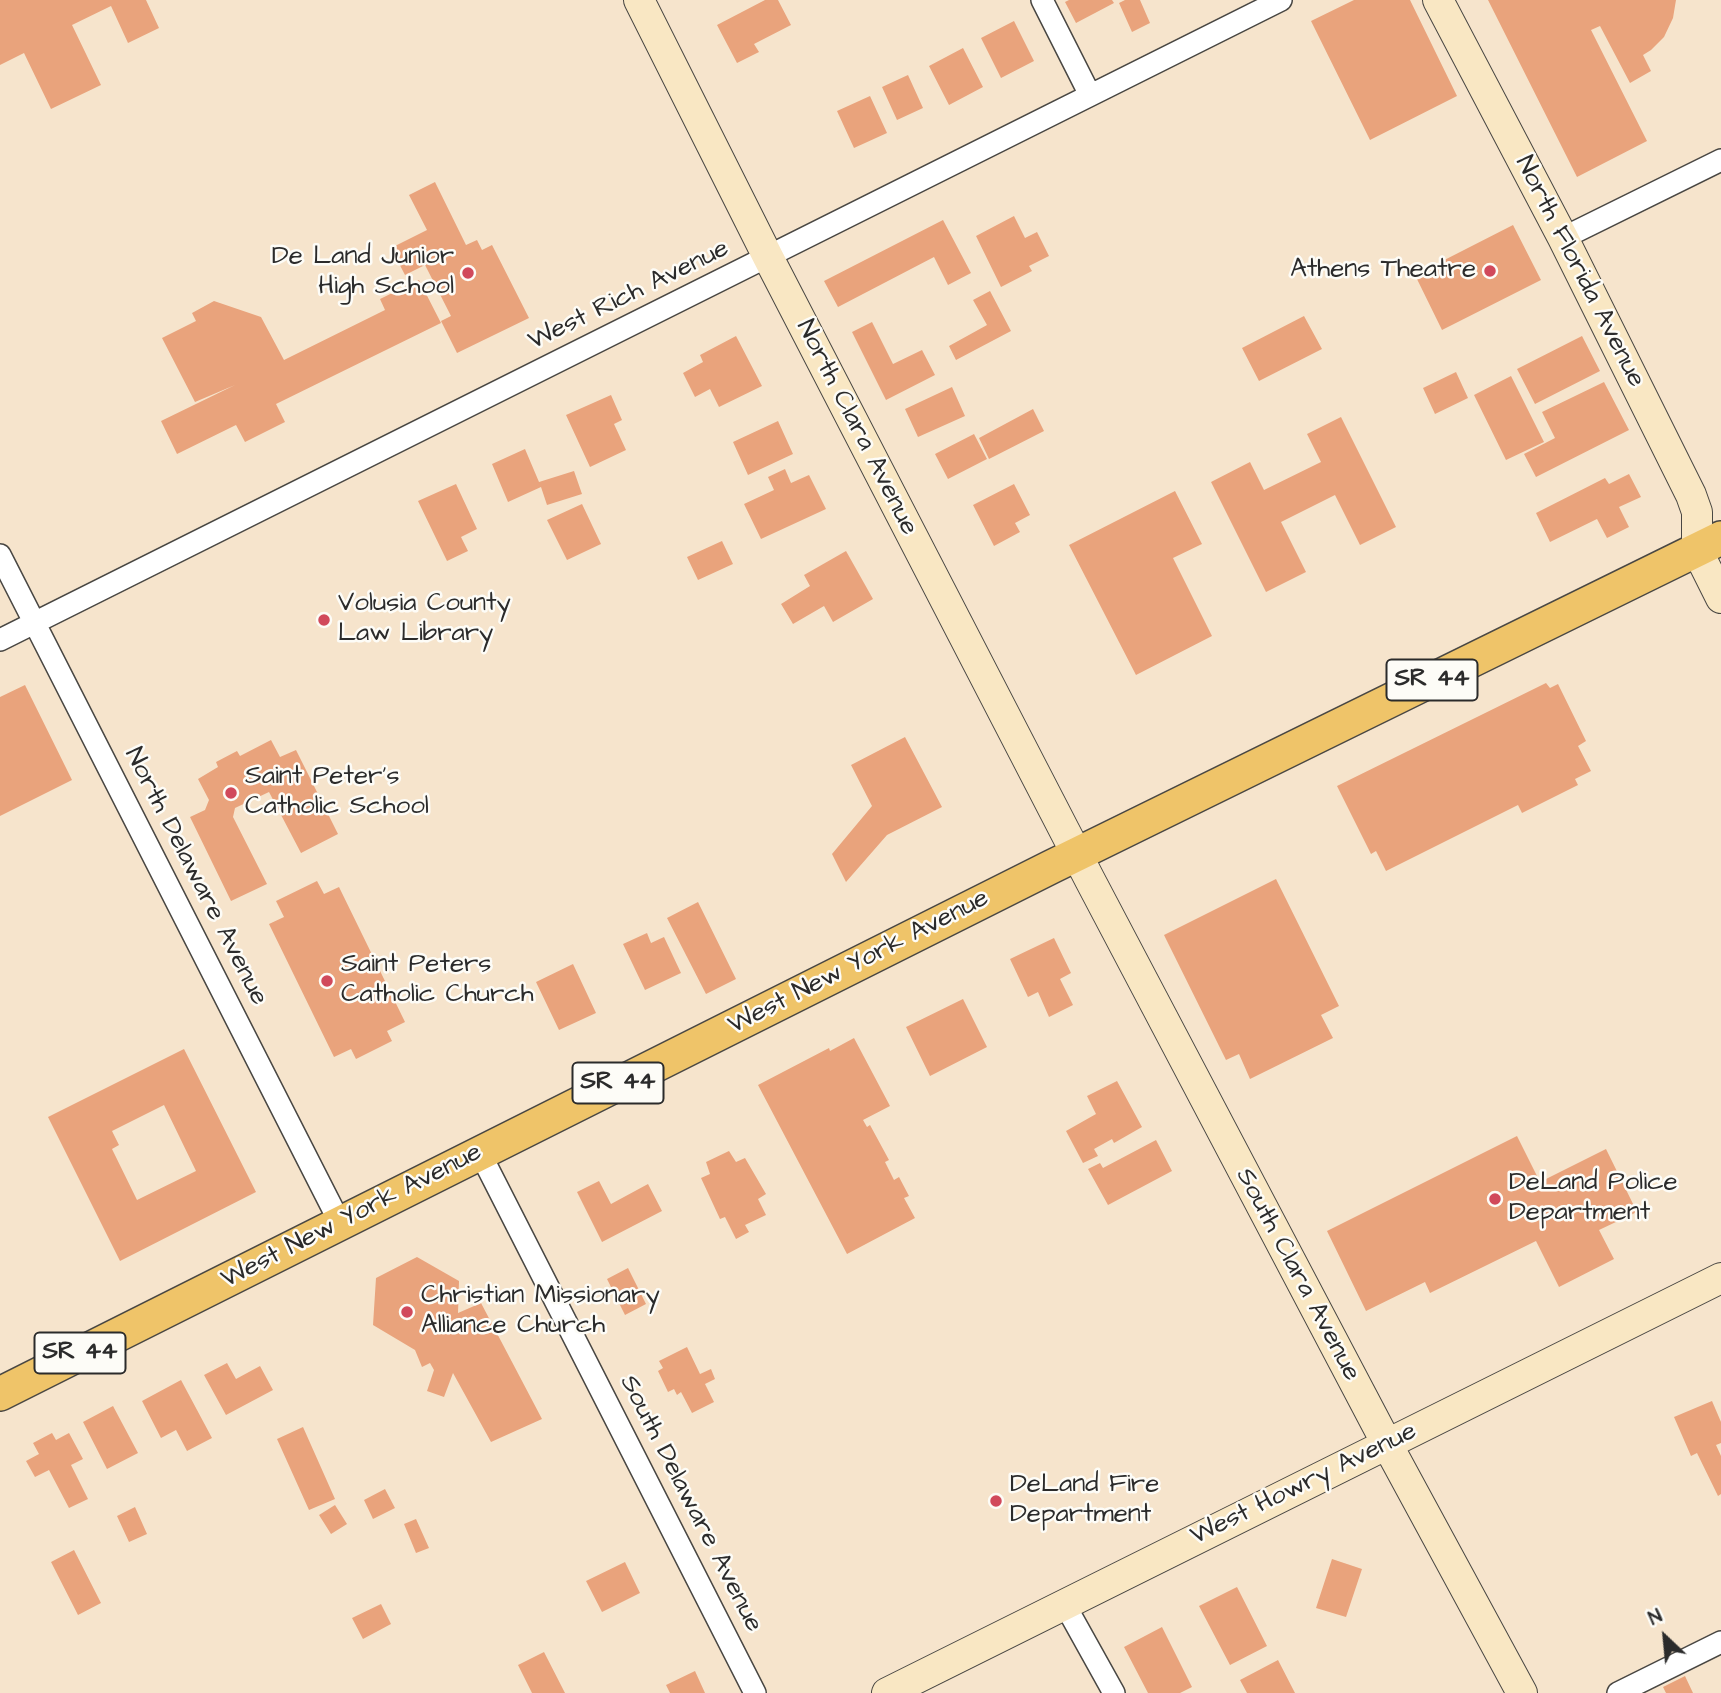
<!DOCTYPE html>
<html>
<head>
<meta charset="utf-8">
<style>
	body { margin:0 }
	#map { position:relative; width:1721px; height:1693px; overflow:hidden; background:#f6e4cc; font-family:"Architects Daughter",sans-serif }
	canvas { display:block }
	.north { position:absolute; left:1630px; top:1602px; width:70px; height:70px; -webkit-text-stroke:5px #fdfcf7; paint-order:stroke; rotate:334deg; font-size:19px; font-weight:700; line-height:28px; text-align:center; color:#2b2b2b }
	.north::after { content:''; display:block; margin:auto; width:24px; height:32px; background:#2b2b2b; clip-path:polygon(50% 0,100% 100%,50% 72%,0 100%) }
</style>
</head>
<body>
<div id="map">
<canvas width="1721" height="1693"></canvas>
<div class="north">N</div>
</div>
<script>
const g = document.querySelector('canvas').getContext('2d');
g.lineJoin = 'round';
function paint(path, color) {
  g.fillStyle = color;
  g.fill(path, 'evenodd');
}
function toPath(rows) {
  const path = new Path2D();
  for (const r of rows) {
    path.moveTo(r[0], r[1]);
    for (let i = 2; i < r.length; i += 2) path.lineTo(r[i], r[i + 1]);
  }
  return path;
}
function stroke(path, color, width, dash) {
  g.strokeStyle = color;
  g.lineWidth = width;
  g.lineCap = dash ? 'butt' : 'round';
  g.setLineDash(dash || []);
  g.stroke(path);
}
function label(font, color, halo, rows, align = 'center') {
  g.font = font + ' "Architects Daughter",sans-serif';
  g.lineWidth = 5;
  g.setLineDash([]);
  g.textBaseline = 'middle';
  g.strokeStyle = halo;
  g.fillStyle = color;
  for (const [text, x, y, turn = 0] of rows) {
    g.save();
    g.translate(x, y);
    g.rotate((+turn || 0) * Math.PI / 180);
    g.textAlign = isNaN(turn) ? turn : align;
    if (halo) g.strokeText(text, 0, 0);
    g.fillText(text, 0, 0);
    g.restore();
  }
}
paint(toPath([
	[0,0,146,0,159,28,128,43,111,6,72,25,101,85,51,109,24,53,0,65],
	[765,0,778,0,791,25,754,44,759,52,737,63,717,25],
	[1069,0,1112,0,1114,3,1076,23,1065,2],
	[1125,0,1140,0,1150,23,1132,32,1119,3],
	[1354,0,1410,0,1457,96,1370,140,1311,21],
	[1488,0,1676,0,1673,18,1664,37,1651,50,1643,55,1651,71,1630,83,1600,26,1591,30,1647,141,1577,177],
	[1014,21,1034,61,1001,78,981,38],
	[963,48,983,87,949,105,929,66],
	[908,75,923,108,897,120,882,87],
	[870,96,887,133,854,148,837,111],
	[435,182,466,245,477,240,482,250,492,245,529,318,457,353,441,321,451,316,425,265,405,275,391,248,427,230,409,195],
	[1014,216,1025,238,1037,232,1049,256,1029,266,1032,271,1001,287,976,236],
	[943,220,971,273,948,285,934,257,838,307,824,281],
	[1513,225,1541,280,1442,330,1415,275],
	[419,280,441,323,276,404,285,422,245,442,236,425,177,454,161,421,235,385,195,402,162,338,196,321,192,313,214,301,261,317,284,360,385,310,380,299],
	[990,291,1011,331,956,360,949,346,987,325,973,300],
	[1304,316,1322,349,1259,381,1242,348],
	[872,322,893,364,922,350,935,375,886,400,852,332],
	[736,336,762,386,719,407,710,389,695,397,683,373,703,362,700,355],
	[1582,336,1600,371,1535,404,1517,369],
	[1456,372,1468,398,1435,414,1423,388],
	[1511,376,1544,442,1506,460,1474,395],
	[1604,382,1629,430,1536,477,1524,454,1555,438,1542,412],
	[952,387,965,416,918,437,905,409],
	[611,395,622,420,614,424,626,450,590,467,566,415],
	[1033,409,1044,431,989,459,979,438],
	[1341,417,1396,527,1360,545,1335,495,1281,522,1306,572,1266,592,1211,482,1250,462,1264,490,1321,462,1307,434],
	[778,421,793,454,748,475,733,442],
	[974,434,987,459,948,479,935,454],
	[525,449,539,482,574,471,582,494,547,505,541,487,508,502,492,464],
	[785,469,791,483,809,475,826,509,761,539,744,504,774,490,768,477],
	[1629,474,1641,497,1619,507,1629,527,1607,538,1597,519,1550,542,1536,513,1605,478,1609,484],
	[456,484,477,529,461,537,468,551,447,561,418,501],
	[1014,484,1030,515,1015,523,1020,532,994,546,973,505],
	[1175,491,1202,544,1173,558,1212,636,1136,675,1069,545],
	[582,504,601,544,567,560,547,520],
	[722,541,733,564,698,580,687,557],
	[846,551,873,599,833,622,824,606,793,624,781,604,810,586,804,575],
	[1546,683,1550,688,1558,684,1586,741,1578,746,1591,771,1575,779,1578,785,1522,813,1518,805,1386,871,1376,851,1371,854,1337,786],
	[25,685,72,780,0,816,0,697],
	[905,737,942,807,887,835,846,882,832,854,872,806,851,765],
	[271,740,280,757,296,750,338,834,301,853,269,792,235,808,233,817,267,884,231,901,190,817,205,810,209,800,198,779,218,767,216,762,237,751,240,756],
	[1276,879,1339,1006,1321,1015,1333,1038,1250,1079,1239,1054,1226,1060,1164,935],
	[317,881,324,894,339,887,405,1022,387,1031,392,1041,356,1059,351,1049,334,1057,269,924,284,917,276,901],
	[698,902,736,979,706,994,667,918],
	[647,933,651,943,664,937,681,973,645,990,623,944],
	[1054,938,1071,973,1060,979,1073,1005,1049,1017,1038,992,1028,997,1010,959],
	[573,964,596,1013,559,1030,536,982],
	[963,999,987,1047,930,1076,906,1027],
	[854,1038,890,1106,863,1120,867,1127,870,1125,889,1160,885,1162,894,1180,899,1177,909,1196,904,1198,915,1218,847,1254,758,1085,829,1048,830,1051],
	[184,1049,256,1192,120,1261,48,1117],
	[164,1105,196,1171,137,1200,112,1149,119,1145,112,1131],
	[1117,1081,1142,1127,1114,1143,1112,1139,1094,1149,1098,1156,1083,1163,1066,1131,1096,1114,1087,1096],
	[1517,1136,1540,1182,1606,1149,1637,1212,1599,1230,1614,1259,1559,1287,1536,1241,1430,1293,1425,1282,1366,1311,1327,1231],
	[1156,1140,1172,1171,1108,1205,1088,1169,1100,1163,1103,1168],
	[729,1151,736,1162,745,1158,766,1194,758,1199,766,1215,745,1225,749,1232,736,1239,725,1217,720,1219,701,1178,710,1174,706,1162],
	[599,1181,611,1204,648,1184,662,1211,602,1242,577,1192],
	[417,1257,459,1281,458,1313,481,1303,542,1419,491,1442,453,1373,444,1397,427,1391,434,1370,430,1363,422,1367,415,1350,373,1325,376,1278],
	[628,1268,646,1304,625,1315,607,1279],
	[687,1347,700,1374,711,1369,715,1379,705,1384,714,1402,692,1413,681,1392,677,1395,674,1389,668,1392,658,1371,663,1368,659,1361],
	[227,1363,236,1379,260,1366,273,1390,226,1415,204,1375],
	[181,1380,212,1438,187,1451,176,1430,161,1438,142,1401],
	[1712,1401,1721,1422,1721,1443,1716,1445,1721,1456,1721,1494,1718,1496,1697,1453,1691,1456,1674,1417],
	[113,1406,138,1453,107,1469,83,1422],
	[303,1427,335,1499,309,1510,277,1439],
	[52,1433,56,1440,69,1433,83,1459,71,1465,88,1499,69,1508,49,1470,35,1477,26,1461,39,1454,33,1443],
	[385,1489,395,1508,373,1519,364,1500],
	[335,1505,347,1524,331,1534,319,1515],
	[135,1507,147,1534,129,1542,117,1516],
	[416,1519,429,1548,416,1553,404,1524],
	[74,1550,101,1603,78,1615,51,1562],
	[1332,1559,1362,1569,1346,1617,1316,1608],
	[625,1562,640,1593,602,1612,586,1581],
	[1237,1587,1267,1646,1230,1665,1199,1606],
	[381,1604,391,1624,363,1639,352,1618],
	[1162,1627,1192,1687,1180,1693,1148,1693,1124,1647],
	[544,1652,565,1693,532,1693,518,1665],
	[1278,1660,1295,1693,1247,1693,1240,1680],
	[695,1671,705,1693,670,1693,666,1685],
	[1685,1676,1693,1693,1666,1693,1663,1687]
]), '#e9a37c');
const street = toPath([
	[1042,0,1090,95],
	[1563,238,1721,160],
	[0,555,340,1223],
	[0,640,1281,0],
	[480,1153,755,1693],
	[1065,1605,1114,1693],
	[1618,1693,1721,1642]
]);
const secondary = toPath([
	[639,0,768,257,1090,880,1387,1444,1522,1693],
	[1438,0,1563,238,1691,495,1697,512,1697,550,1721,598],
	[887,1693,1721,1278]
]);
const primary = toPath([
	[0,1394,1051,867,1721,538]
]);
stroke(street, '#494743', 24);
stroke(secondary, '#494743', 32);
stroke(primary, '#494743', 36);
stroke(street, '#fff', 21);
stroke(secondary, '#f9e7c3', 30);
stroke(primary, '#efc469', 33);
for (const [x, y, r, color] of [
	[1490,271,7,"#d1495b"],
	[468,273,7,"#d1495b"],
	[324,620,7,"#d1495b"],
	[231,793,7,"#d1495b"],
	[327,981,7,"#d1495b"],
	[1495,1199,7,"#d1495b"],
	[407,1312,7,"#d1495b"],
	[996,1501,7,"#d1495b"]
]) {
  const dot = new Path2D();
  dot.arc(x, y, r, 0, 2 * Math.PI);
  g.fillStyle = color;
  g.fill(dot);
  stroke(dot, '#fdfcf7', 2.5);
}
for (const [x, y, w] of [
	[1432,680,91],
	[618,1083,91],
	[80,1353,91]
]) {
  const box = new Path2D();
  box.roundRect(x - w / 2, y - 20.5, w, 41, 5);
  g.fillStyle = '#fdfcf7';
  g.fill(box);
  stroke(box, '#2b2b2b', 2);
}
label('bold 24px', '#2b2b2b', null, [
	["SR 44",1432,680],
	["SR 44",618,1083],
	["SR 44",80,1353]
]);
label('26px', '#2b2b2b', '#fdfcf7', [
	["De Land Junior",454,258,"right"],
	["High School",454,288,"right"],
	["Athens Theatre",1476,271,"right"],
	["Volusia County",338,605],
	["Law Library",338,635],
	["Saint Peter's",245,778],
	["Catholic School",245,808],
	["Saint Peters",341,966],
	["Catholic Church",341,996],
	["DeLand Police",1509,1184],
	["Department",1509,1214],
	["Christian Missionary",421,1297],
	["Alliance Church",421,1327],
	["DeLand Fire",1010,1486],
	["Department",1010,1516]
], 'left');
label('26px', '#2b2b2b', '#fdfcf7', [
	["North Florida Avenue",1579,272,63],
	["West Rich Avenue",629,296,-26],
	["North Clara Avenue",856,428,63],
	["North Delaware Avenue",195,877,63],
	["West New York Avenue",859,963,-27],
	["West New York Avenue",352,1217,-27],
	["South Clara Avenue",1297,1275,62],
	["West Howry Avenue",1304,1485,-26],
	["South Delaware Avenue",690,1504,63]
]);
</script>
</body>
</html>
